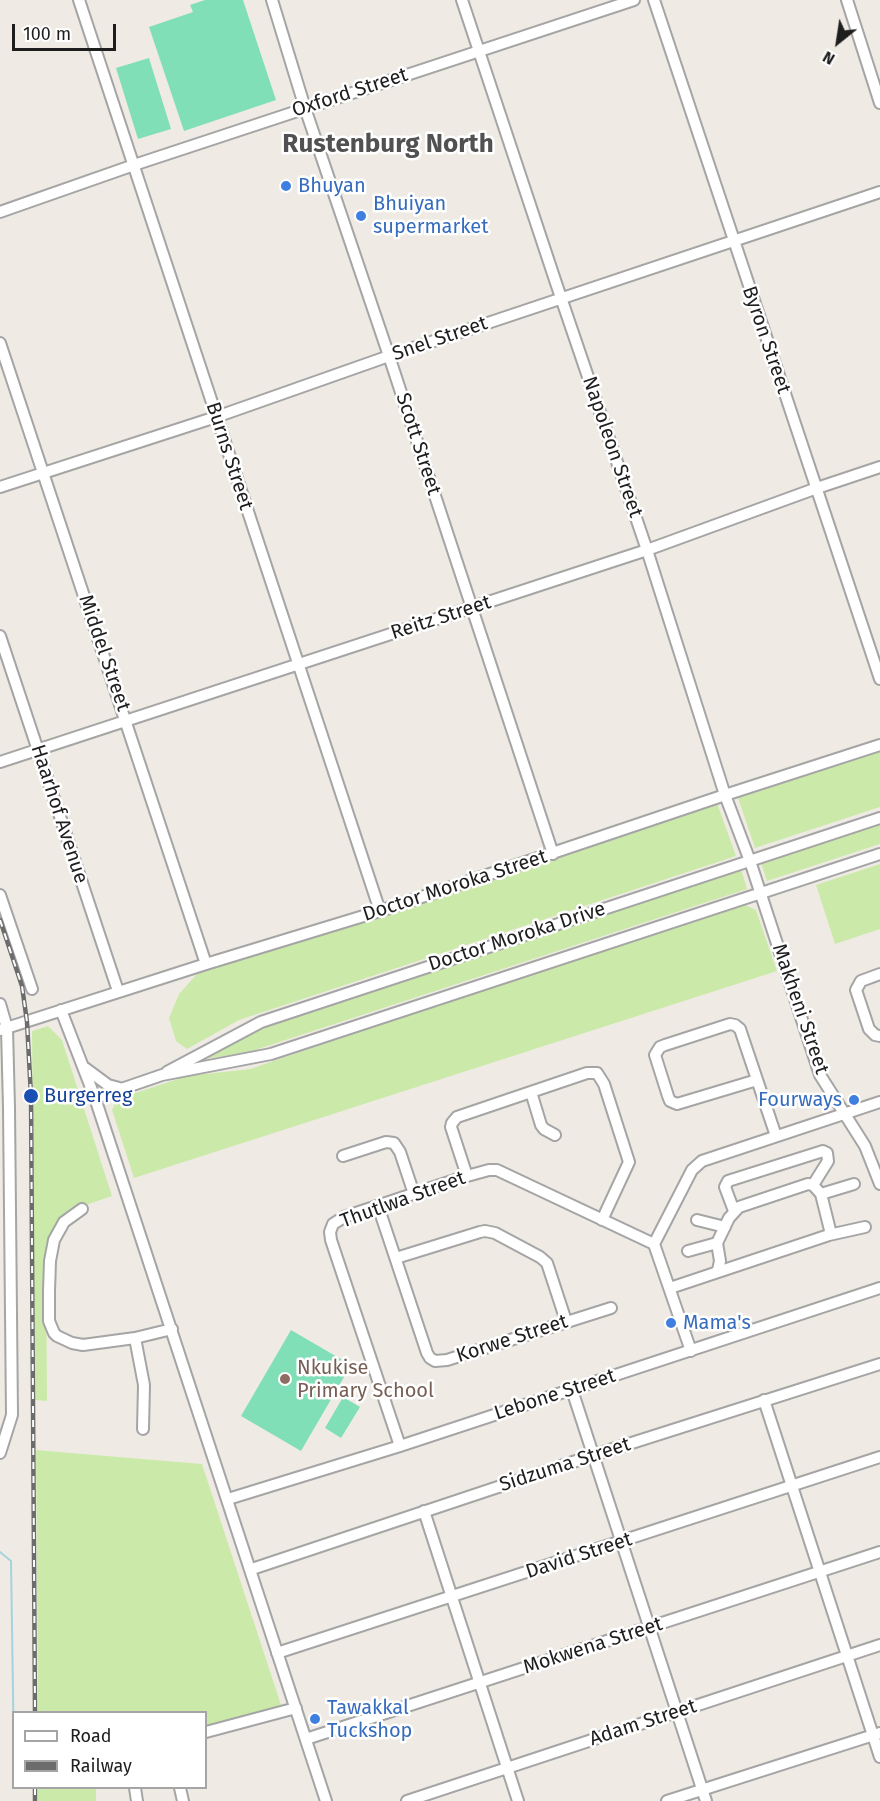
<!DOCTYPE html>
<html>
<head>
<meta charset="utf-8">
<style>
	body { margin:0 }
	#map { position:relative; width:880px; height:1801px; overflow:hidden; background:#efebe4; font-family:"Fira Sans",sans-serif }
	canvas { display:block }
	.legend { position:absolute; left:12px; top:1711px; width:195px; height:78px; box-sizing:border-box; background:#fff; border:2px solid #a5a5a5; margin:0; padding:8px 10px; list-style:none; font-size:18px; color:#1e1e1e }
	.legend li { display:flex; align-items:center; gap:12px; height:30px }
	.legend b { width:30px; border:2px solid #a5a5a5 }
	.north { position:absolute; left:808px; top:12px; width:60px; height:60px; -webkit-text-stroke:4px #fff; paint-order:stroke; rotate:210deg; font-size:16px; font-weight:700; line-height:24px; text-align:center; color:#1e1e1e }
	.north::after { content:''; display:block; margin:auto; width:21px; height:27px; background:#1e1e1e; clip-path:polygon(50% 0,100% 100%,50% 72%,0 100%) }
	.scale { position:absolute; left:12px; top:24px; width:104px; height:27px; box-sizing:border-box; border:3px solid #1e1e1e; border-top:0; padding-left:8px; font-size:18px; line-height:21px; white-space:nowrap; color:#1e1e1e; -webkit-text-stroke:4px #fff; paint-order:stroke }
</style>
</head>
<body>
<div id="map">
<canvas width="880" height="1801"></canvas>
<ul class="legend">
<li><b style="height:8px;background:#fff"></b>Road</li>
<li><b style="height:8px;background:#6c6c6c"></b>Railway</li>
</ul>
<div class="north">N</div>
<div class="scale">100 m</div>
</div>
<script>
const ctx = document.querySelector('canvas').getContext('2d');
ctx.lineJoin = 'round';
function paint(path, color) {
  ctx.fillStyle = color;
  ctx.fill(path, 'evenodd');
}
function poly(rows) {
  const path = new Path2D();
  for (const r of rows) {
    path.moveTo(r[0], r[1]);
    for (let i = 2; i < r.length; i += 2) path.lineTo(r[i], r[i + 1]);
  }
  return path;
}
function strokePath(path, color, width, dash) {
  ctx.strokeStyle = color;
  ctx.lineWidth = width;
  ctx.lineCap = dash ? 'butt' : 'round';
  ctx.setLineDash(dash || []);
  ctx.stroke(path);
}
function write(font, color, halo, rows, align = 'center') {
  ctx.font = font + ' "Fira Sans",sans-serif';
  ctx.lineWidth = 5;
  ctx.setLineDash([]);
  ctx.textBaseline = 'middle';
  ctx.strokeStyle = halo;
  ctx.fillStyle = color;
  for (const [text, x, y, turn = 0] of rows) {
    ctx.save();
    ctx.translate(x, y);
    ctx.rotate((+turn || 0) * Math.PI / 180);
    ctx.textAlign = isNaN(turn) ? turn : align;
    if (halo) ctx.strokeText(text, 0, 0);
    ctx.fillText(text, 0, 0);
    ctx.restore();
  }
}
const grass = poly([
	[880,751,880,807,755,848,738,798],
	[717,803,736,856,239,1020,187,1049,176,1041,169,1018,179,994,197,974],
	[880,825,880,844,767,881,761,863],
	[880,864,880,929,835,944,816,885],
	[741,869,747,889,252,1051,195,1061,246,1033],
	[741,903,756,910,777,971,134,1178,112,1110,117,1099,187,1076,250,1069],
	[48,1026,62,1040,112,1196,77,1208,46,1265,47,1401,35,1400,32,1031],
	[36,1450,202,1464,282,1708,206,1727,206,1712,38,1712],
	[38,1788,96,1788,96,1801,38,1801]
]);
const pitch = poly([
	[205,0,243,0,276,100,184,131,149,27,193,12,190,5],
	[149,58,171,129,138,139,116,68],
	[291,1330,351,1365,301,1451,241,1416],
	[343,1397,360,1407,341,1438,325,1428]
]);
const stream = poly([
	[0,1552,11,1561,14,1757]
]);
const minor = poly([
	[79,0,380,911],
	[272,0,305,108,389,356,553,854],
	[462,0,556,283,647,550,725,795,750,861,820,1075,865,1146,880,1184],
	[654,0,880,679],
	[847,0,880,103],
	[0,212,134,165,634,0],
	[0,343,206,964],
	[0,487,216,417,389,356,880,192],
	[0,636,118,991],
	[0,762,647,550,817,488,880,467],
	[0,895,32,989],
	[880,974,861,981,856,990,869,1029,875,1035,880,1036],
	[0,1004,7,1028,9,1108,12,1415,0,1453],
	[61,1010,95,1098,326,1801],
	[0,1030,206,964,380,911,725,795,880,745],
	[85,1068,108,1085,123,1089],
	[167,1072,261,1022,880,818],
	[757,1080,677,1104,670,1101,668,1096,655,1055,660,1047,665,1045,730,1024,735,1025,740,1029,742,1035,776,1136],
	[531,1092,541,1125,544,1129,555,1135],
	[95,1098,162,1075,271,1054,880,854],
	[343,1156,386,1142,394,1143,400,1152,414,1194],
	[467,1176,451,1127,452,1123,457,1117,587,1073,597,1073,604,1084,629,1162,602,1220],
	[821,1194,854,1184],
	[378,1206,427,1353,430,1358,435,1361,447,1360,611,1308],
	[82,1209,64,1222,54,1240,50,1261,49,1291,49,1321,54,1333,57,1336,72,1343,83,1345,135,1338,172,1329],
	[734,1211,725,1187,728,1181,823,1151,827,1153,828,1161,813,1185],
	[697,1220,725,1227],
	[688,1251,717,1243],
	[396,1258,480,1232,485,1231,495,1233,540,1257,547,1263,566,1321],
	[715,1273,718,1270,720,1261,717,1243,729,1218,739,1207,808,1184,813,1185,821,1194,830,1230,829,1235],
	[670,1288,829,1235,865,1227],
	[135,1338,144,1385,143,1429],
	[691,1351,654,1244,692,1170,702,1161,880,1102],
	[572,1390,706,1801],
	[764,1400,880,1757],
	[400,1446,331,1240,330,1232,333,1224,344,1217,467,1176,489,1170,497,1170,654,1244],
	[228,1499,400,1446,880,1288],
	[424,1511,518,1801],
	[252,1569,594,1455,880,1364],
	[277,1653,880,1457],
	[206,1732,296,1708],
	[306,1739,880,1552],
	[135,1788,137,1801],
	[180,1788,183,1801],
	[407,1801,880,1645],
	[667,1801,880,1733]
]);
const rail = poly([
	[0,920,22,986,27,1022,31,1096,35,1712],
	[35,1788,35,1801]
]);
const markers = [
	[286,186,6,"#3f7fe0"],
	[361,216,6,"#3f7fe0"],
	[31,1096,8,"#1a4fb4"],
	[854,1100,6,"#3f7fe0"],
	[671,1323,6,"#3f7fe0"],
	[285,1379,6,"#8d6e63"],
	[315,1719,6,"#3f7fe0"]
];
const streetNames = [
	["Oxford Street",350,93,-18],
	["Snel Street",440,339,-19],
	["Byron Street",766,340,71],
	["Scott Street",418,444,72],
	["Napoleon Street",612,447,71],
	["Burns Street",229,456,72],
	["Reitz Street",441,618,-18],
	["Middel Street",104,653,71],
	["Haarhof Avenue",59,814,72],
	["Doctor Moroka Street",455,886,-18],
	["Doctor Moroka Drive",517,937,-18],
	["Makheni Street",800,1009,71],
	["Thutlwa Street",403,1200,-20],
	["Korwe Street",512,1339,-18],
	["Lebone Street",555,1395,-18],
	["Sidzuma Street",565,1465,-18],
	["David Street",579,1556,-18],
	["Mokwena Street",593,1646,-18],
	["Adam Street",643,1723,-18]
];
const shopNames = [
	["Bhuyan",298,186],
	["Bhuiyan",373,204],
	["supermarket",373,227],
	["Fourways",842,1100,"right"],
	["Mama's",683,1323],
	["Tawakkal",327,1708],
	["Tuckshop",327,1731]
];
const transitNames = [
	["Burgerreg",44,1096]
];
const educationNames = [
	["Nkukise",297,1368],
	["Primary School",297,1391]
];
const districtNames = [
	["Rustenburg North",388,145]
];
paint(grass, '#cbeaa9');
paint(pitch, '#81dfb7');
strokePath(stream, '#a4d2dd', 2);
strokePath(minor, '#a5a5a5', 14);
strokePath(minor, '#fff', 10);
strokePath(rail, '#6c6c6c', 4.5);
strokePath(rail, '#fff', 2, [7]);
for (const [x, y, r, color] of markers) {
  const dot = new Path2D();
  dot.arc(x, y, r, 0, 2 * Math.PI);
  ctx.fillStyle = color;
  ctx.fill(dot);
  strokePath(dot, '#fff', 2);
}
write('20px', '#1e1e1e', '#fff', streetNames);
write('20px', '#366cbe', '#fff', shopNames, 'left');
write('20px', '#164399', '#fff', transitNames, 'left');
write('20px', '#785e54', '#fff', educationNames, 'left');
write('bold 26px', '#515151', '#fff', districtNames);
</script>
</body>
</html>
